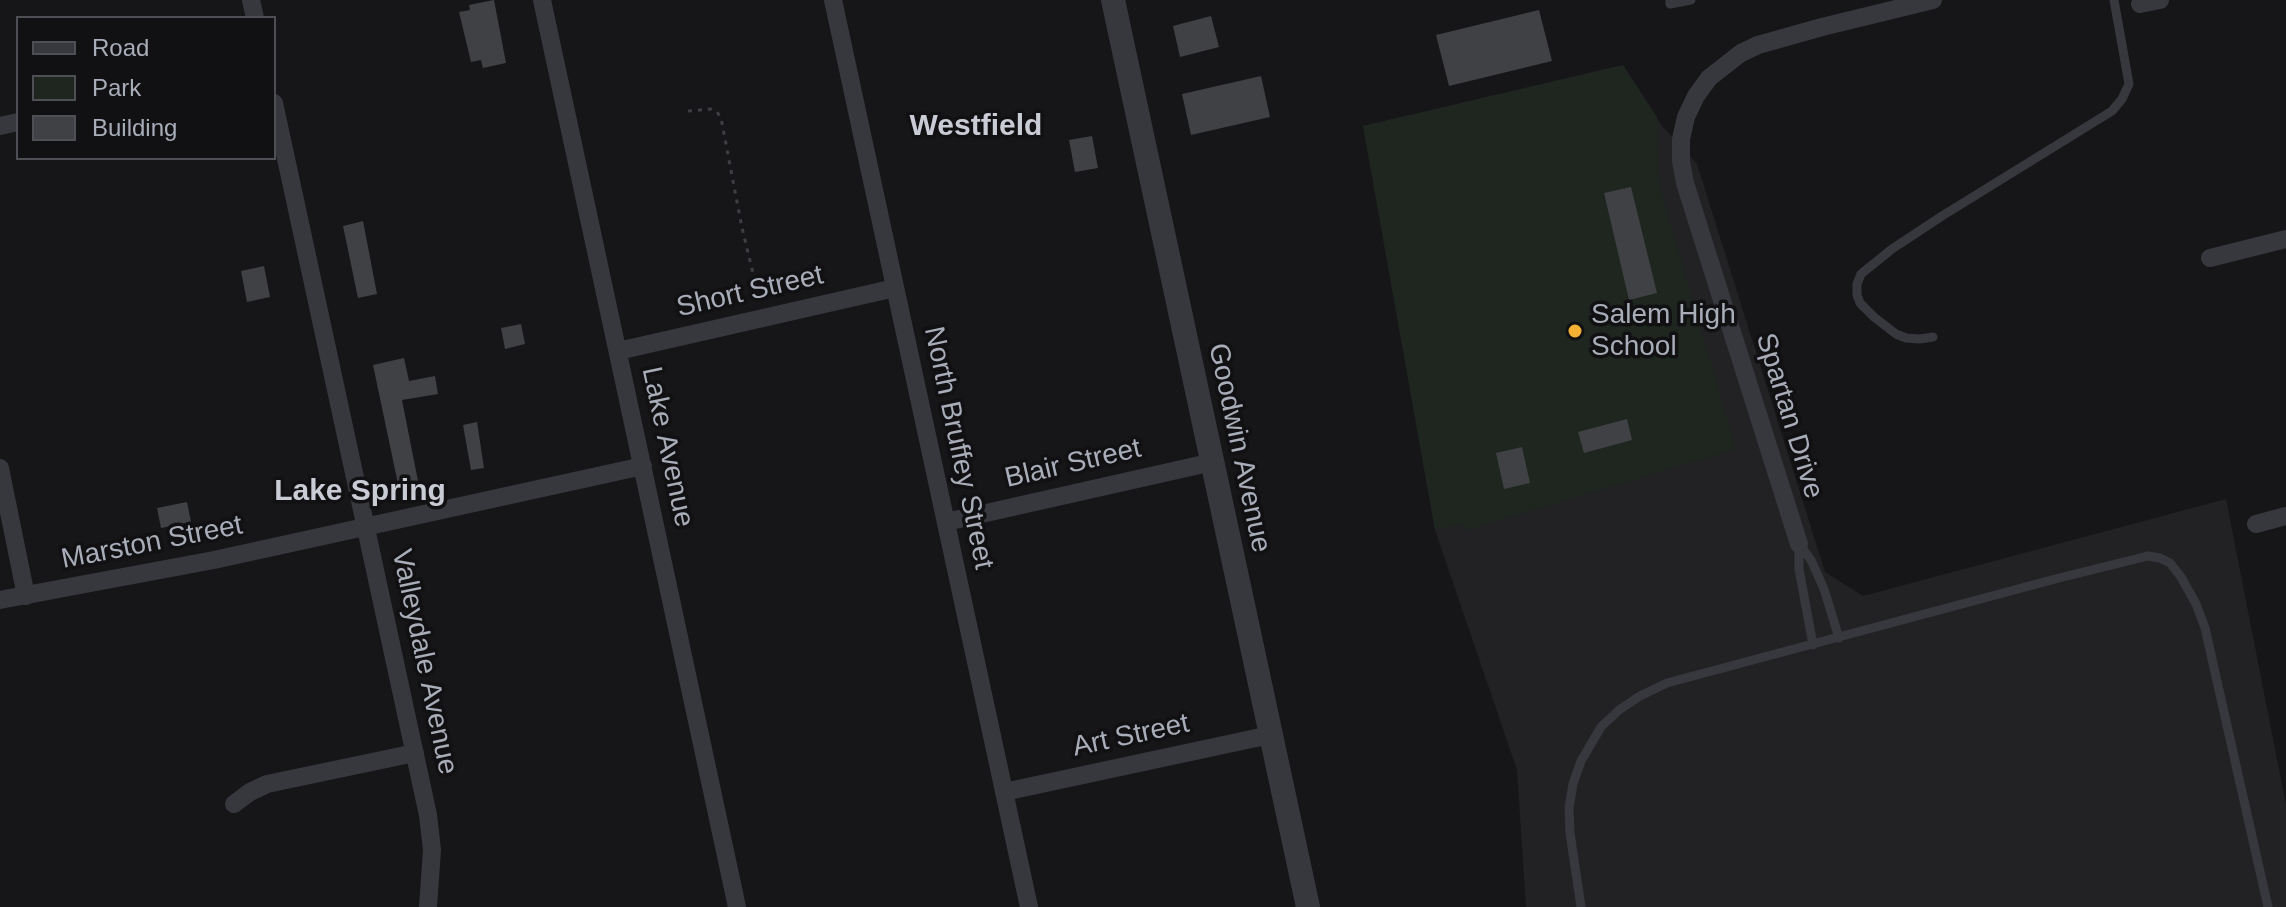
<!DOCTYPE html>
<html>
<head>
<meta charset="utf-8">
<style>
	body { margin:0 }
	#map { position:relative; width:2286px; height:907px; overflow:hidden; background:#161618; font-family:Arial,sans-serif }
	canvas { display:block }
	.legend { position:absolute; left:16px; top:16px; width:260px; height:144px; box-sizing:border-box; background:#111113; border:2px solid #4d4f55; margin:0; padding:10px 14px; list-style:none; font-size:24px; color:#a8adb8 }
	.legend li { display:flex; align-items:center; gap:16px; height:40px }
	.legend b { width:40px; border:2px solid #4d4f55 }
</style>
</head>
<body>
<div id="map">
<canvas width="2286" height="907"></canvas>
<ul class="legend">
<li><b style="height:10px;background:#37383d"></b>Road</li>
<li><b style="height:22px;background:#1e261f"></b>Park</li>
<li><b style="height:22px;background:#404145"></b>Building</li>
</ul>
</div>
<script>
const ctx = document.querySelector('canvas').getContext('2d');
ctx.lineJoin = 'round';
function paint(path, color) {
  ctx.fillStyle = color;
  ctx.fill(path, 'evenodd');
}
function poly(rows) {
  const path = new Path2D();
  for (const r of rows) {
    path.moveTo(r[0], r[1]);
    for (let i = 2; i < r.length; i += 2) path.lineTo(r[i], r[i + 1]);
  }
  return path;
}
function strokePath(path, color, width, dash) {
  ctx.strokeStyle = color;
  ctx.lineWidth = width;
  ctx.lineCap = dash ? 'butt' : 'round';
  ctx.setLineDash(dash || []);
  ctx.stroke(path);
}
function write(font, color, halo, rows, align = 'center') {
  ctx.font = font + ' Arial,sans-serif';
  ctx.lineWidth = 7;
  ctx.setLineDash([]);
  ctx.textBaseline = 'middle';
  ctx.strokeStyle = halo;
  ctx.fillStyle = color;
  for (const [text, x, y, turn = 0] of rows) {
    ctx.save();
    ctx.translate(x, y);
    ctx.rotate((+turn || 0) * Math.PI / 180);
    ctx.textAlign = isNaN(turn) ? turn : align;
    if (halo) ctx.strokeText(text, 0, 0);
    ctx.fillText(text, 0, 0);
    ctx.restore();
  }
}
const built = poly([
	[1623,65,1662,126,1697,164,1825,572,1863,596,2226,499,2286,805,2286,907,1526,907,1517,770,1435,530,1363,126]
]);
const green = poly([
	[1623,65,1657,117,1658,171,1663,197,1736,449,1469,530,1458,525,1435,530,1363,126]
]);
const building = poly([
	[494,0,506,63,483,68,481,60,471,62,459,12,470,10,469,5],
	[1539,10,1552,61,1449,86,1436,35],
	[1211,16,1219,47,1180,57,1173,26],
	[1261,76,1270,117,1191,135,1182,94],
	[1092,136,1098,168,1075,172,1069,140],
	[1631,187,1657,293,1629,300,1604,193],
	[363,221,377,294,358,298,343,226],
	[264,266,270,297,247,302,241,271],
	[521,324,525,344,505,349,501,328],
	[404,358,409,381,435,376,438,394,402,400,418,481,398,484,373,365],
	[1627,419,1632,440,1584,453,1578,432],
	[477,422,484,468,471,470,463,425],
	[1522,447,1530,483,1504,489,1496,453],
	[187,502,191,522,161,528,157,508]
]);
const path = poly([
	[688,111,711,109,717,112,721,118,742,228,760,302]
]);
const service = poly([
	[1670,0,1670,4,1691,0],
	[1933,337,1920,339,1906,338,1896,334,1874,317,1860,303,1857,295,1857,284,1861,274,1892,249,1942,216,2112,111,2122,99,2129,84,2114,0],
	[1799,544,1811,560,1824,589,1839,638],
	[1799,544,1799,569,1813,645],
	[1581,907,1570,833,1569,808,1573,784,1581,761,1601,727,1619,710,1640,696,1667,683,2059,578,2148,556,2160,558,2170,563,2181,577,2196,604,2205,628,2268,907]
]);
const minor = poly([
	[251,0,255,18],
	[542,0,737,907],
	[833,0,1029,907],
	[2140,4,2160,0],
	[274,103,428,815,432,850,428,907],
	[0,126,18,122],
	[2210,258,2286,239],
	[618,351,895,288],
	[0,468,26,596],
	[946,522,1213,462],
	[2256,524,2286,516],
	[1799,544,1685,183,1681,161,1681,139,1686,117,1696,96,1709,78,1741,53,1758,45,1822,27,1933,0],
	[0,600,214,560,643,466],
	[1004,792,1270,735],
	[234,804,250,792,267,784,415,753]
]);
const tertiary = poly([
	[1113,0,1308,907]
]);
const markers = [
	[1575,331,8,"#f2b134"]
];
const streetNames = [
	["Short Street",750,292,-13],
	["Spartan Drive",1789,416,73],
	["Lake Avenue",667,447,78],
	["North Bruffey Street",958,448,78],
	["Goodwin Avenue",1239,448,78],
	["Blair Street",1073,464,-13],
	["Marston Street",152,543,-11],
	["Valleydale Avenue",424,662,78],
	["Art Street",1131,736,-12]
];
const poiNames = [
	["Salem High",1591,315],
	["School",1591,347]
];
const neighbourhoodNames = [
	["Westfield",976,127],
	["Lake Spring",360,492]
];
paint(built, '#222225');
paint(green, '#1e261f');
paint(building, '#404145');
strokePath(path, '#3d3f44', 3, [4, 6]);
strokePath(service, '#37383d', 9);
strokePath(minor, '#37383d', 18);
strokePath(tertiary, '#37383d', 24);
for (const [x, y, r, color] of markers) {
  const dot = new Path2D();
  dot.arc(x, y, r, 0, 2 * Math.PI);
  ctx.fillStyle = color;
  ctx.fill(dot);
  strokePath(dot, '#111113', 3);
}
write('28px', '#a8adb8', '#111113', streetNames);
write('28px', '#a8adb8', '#111113', poiNames, 'left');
write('bold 30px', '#c9ccd4', '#111113', neighbourhoodNames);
</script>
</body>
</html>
